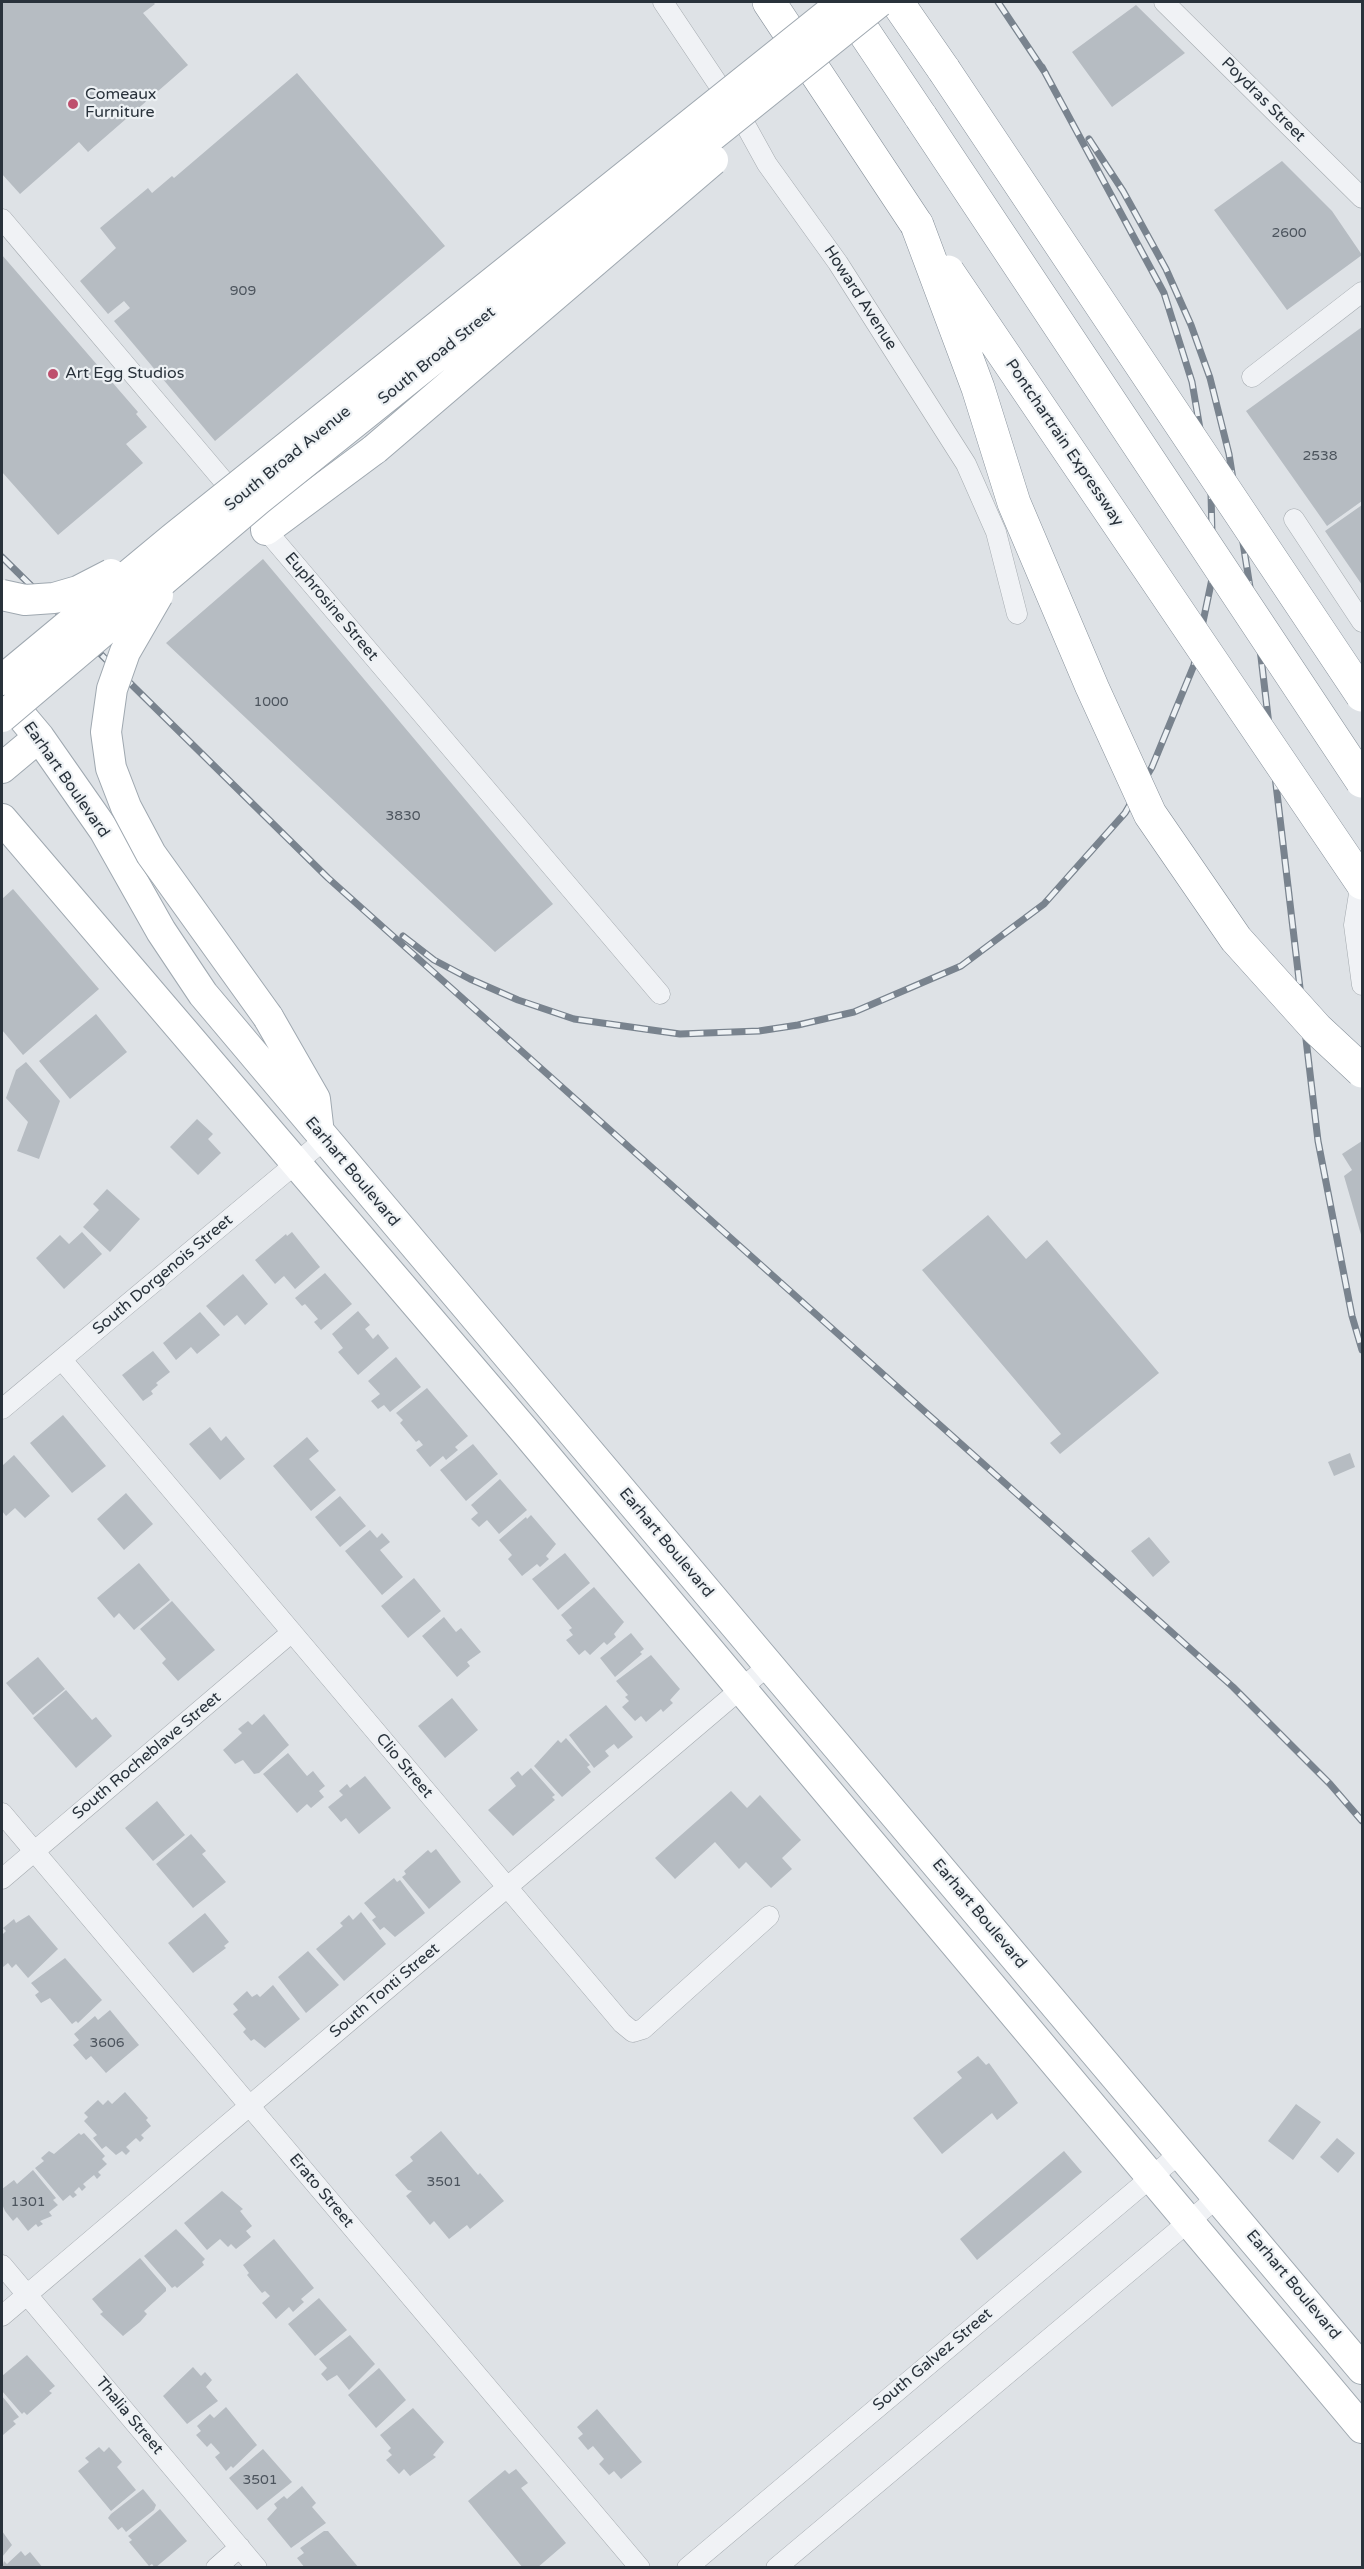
<!DOCTYPE html>
<html>
<head>
<meta charset="utf-8">
<style>
	body { margin:0 }
	#map { position:relative; width:1364px; height:2569px; overflow:hidden; background:#dee2e6; font-family:"Varela Round",sans-serif }
	canvas { display:block }
	.frame { position:absolute; inset:0; border:3px solid #29323b; pointer-events:none }
</style>
</head>
<body>
<div id="map">
<canvas width="1364" height="2569"></canvas>
<div class="frame"></div>
</div>
<script>
const ctx = document.querySelector('canvas').getContext('2d');
ctx.lineJoin = 'round';
function paint(path, color) {
  ctx.fillStyle = color;
  ctx.fill(path, 'evenodd');
}
function poly(rows) {
  const path = new Path2D();
  for (const r of rows) {
    path.moveTo(r[0], r[1]);
    for (let i = 2; i < r.length; i += 2) path.lineTo(r[i], r[i + 1]);
  }
  return path;
}
function strokePath(path, color, width, dash) {
  ctx.strokeStyle = color;
  ctx.lineWidth = width;
  ctx.lineCap = dash ? 'butt' : 'round';
  ctx.setLineDash(dash || []);
  ctx.stroke(path);
}
function write(font, color, halo, rows, align = 'center') {
  ctx.font = font + ' "Varela Round",sans-serif';
  ctx.lineWidth = 4.5;
  ctx.setLineDash([]);
  ctx.textBaseline = 'middle';
  ctx.strokeStyle = halo;
  ctx.fillStyle = color;
  for (const [text, x, y, turn = 0] of rows) {
    ctx.save();
    ctx.translate(x, y);
    ctx.rotate((+turn || 0) * Math.PI / 180);
    ctx.textAlign = isNaN(turn) ? turn : align;
    if (halo) ctx.strokeText(text, 0, 0);
    ctx.fillText(text, 0, 0);
    ctx.restore();
  }
}
const building = poly([
	[2,2,153,2,155,4,143,13,188,65,88,152,79,142,20,194,2,174],
	[1136,5,1185,53,1112,107,1072,52],
	[297,73,445,246,215,441,114,321,130,308,124,301,108,314,80,281,116,248,100,228,148,188,152,193,172,176,174,178],
	[1282,161,1332,211,1362,255,1287,310,1214,210],
	[2,255,138,412,136,414,147,427,126,444,143,463,58,535,2,472],
	[1362,327,1362,501,1327,526,1246,411],
	[1362,505,1362,585,1325,531],
	[263,559,553,904,495,952,166,643],
	[13,889,99,989,23,1055,2,1030,2,899],
	[96,1014,127,1052,70,1099,39,1061],
	[26,1062,60,1101,39,1159,17,1151,28,1122,6,1098,16,1070],
	[197,1119,213,1134,208,1139,221,1153,198,1175,170,1147],
	[1362,1141,1362,1238,1344,1176,1352,1170,1342,1154],
	[107,1189,140,1219,110,1252,83,1227,99,1210,93,1204],
	[988,1215,1026,1259,1047,1240,1159,1373,1060,1454,1050,1443,1061,1434,922,1270],
	[82,1232,102,1254,64,1289,36,1258,60,1235,69,1244],
	[292,1232,320,1267,295,1289,284,1276,275,1284,255,1260,286,1234,287,1236],
	[325,1273,352,1304,321,1330,314,1322,318,1319,305,1304,302,1306,295,1298],
	[243,1274,268,1304,245,1325,237,1315,224,1326,206,1306],
	[358,1311,370,1325,365,1329,373,1339,378,1334,389,1348,358,1375,338,1352,343,1348,332,1334],
	[200,1312,220,1335,197,1354,191,1347,176,1360,163,1343],
	[153,1351,170,1372,156,1383,158,1385,151,1391,153,1394,143,1401,122,1375],
	[396,1357,421,1387,390,1412,384,1405,378,1409,371,1401,380,1394,368,1381],
	[427,1388,468,1436,455,1447,458,1450,446,1460,443,1456,430,1467,416,1450,423,1445,419,1440,416,1442,400,1423,403,1420,396,1413],
	[63,1415,106,1466,72,1493,30,1443],
	[210,1427,221,1441,226,1436,245,1459,220,1480,189,1444],
	[307,1437,319,1451,309,1459,336,1490,311,1511,273,1466],
	[473,1444,498,1474,466,1501,440,1470],
	[1350,1453,1355,1467,1334,1476,1328,1462],
	[14,1455,50,1496,25,1518,15,1508,6,1516,2,1511,2,1466],
	[500,1479,527,1510,499,1534,487,1520,479,1527,471,1519,478,1513,471,1505],
	[126,1493,153,1524,124,1550,97,1519],
	[340,1496,366,1526,340,1547,315,1517],
	[531,1515,556,1544,546,1556,549,1559,540,1567,537,1564,522,1576,508,1559,512,1555,499,1540,526,1517,527,1519],
	[370,1530,377,1538,382,1533,390,1542,380,1550,403,1577,382,1595,345,1551],
	[1149,1537,1170,1562,1153,1577,1131,1551],
	[565,1553,590,1583,558,1610,532,1579],
	[139,1563,170,1600,134,1630,119,1613,114,1618,97,1598],
	[414,1578,441,1611,408,1638,381,1606],
	[594,1587,624,1622,614,1634,616,1637,607,1645,604,1642,590,1655,585,1650,579,1655,566,1640,573,1635,569,1630,572,1628,561,1615],
	[172,1601,215,1650,178,1681,162,1663,166,1659,140,1629],
	[444,1617,456,1632,461,1628,481,1652,467,1662,470,1666,457,1677,422,1636],
	[631,1633,644,1649,640,1652,642,1654,615,1677,600,1658],
	[651,1655,680,1689,670,1700,673,1703,663,1712,661,1709,646,1722,641,1716,635,1721,622,1707,629,1701,625,1697,628,1695,616,1681],
	[38,1657,65,1689,33,1715,6,1683],
	[66,1690,92,1720,96,1717,112,1736,76,1768,33,1718],
	[452,1698,478,1730,445,1758,418,1726],
	[606,1705,633,1737,618,1749,614,1744,605,1751,609,1756,594,1768,569,1735],
	[264,1714,289,1745,259,1773,254,1774,243,1760,235,1764,223,1750,242,1733,238,1729,248,1721,252,1725],
	[566,1738,590,1765,587,1767,591,1772,562,1797,534,1766,558,1740,561,1743],
	[288,1753,307,1776,313,1771,325,1786,319,1791,324,1797,311,1808,307,1804,297,1813,263,1774],
	[531,1768,555,1795,552,1797,555,1800,513,1836,488,1810,516,1786,510,1778,518,1771,522,1776],
	[365,1776,391,1808,359,1834,346,1818,341,1822,328,1807,343,1795,339,1791,347,1784,350,1788],
	[731,1791,747,1808,760,1795,801,1840,782,1858,792,1869,771,1888,746,1862,739,1869,715,1842,675,1879,655,1858],
	[157,1801,185,1835,153,1861,125,1828],
	[191,1834,206,1851,202,1854,226,1882,193,1908,156,1864],
	[436,1849,461,1882,429,1909,402,1877,406,1874,404,1871,428,1850,431,1853],
	[394,1878,397,1882,400,1880,425,1913,395,1937,384,1927,380,1930,372,1920,376,1917,364,1903],
	[361,1912,386,1944,344,1981,316,1949,343,1926,340,1923,349,1915,353,1920],
	[205,1913,229,1942,224,1946,226,1948,193,1973,168,1943],
	[29,1915,58,1949,28,1978,16,1964,12,1968,8,1963,3,1967,2,1964,2,1935,6,1931,3,1928,14,1919,16,1923],
	[308,1951,339,1985,306,2013,278,1977],
	[65,1958,102,2000,78,2023,76,2021,72,2024,50,1998,41,2003,35,1995,39,1992,31,1983],
	[273,1985,300,2019,265,2048,254,2039,251,2041,243,2032,246,2029,233,2014,238,2010,233,2004,247,1991,252,1997,257,1994,260,1997],
	[110,2010,139,2045,106,2073,91,2056,86,2060,73,2045,79,2040,74,2034,95,2016,98,2020],
	[978,2056,986,2065,989,2063,1018,2103,997,2120,992,2113,942,2154,913,2118,962,2078,957,2072],
	[125,2092,148,2118,146,2120,151,2126,141,2135,144,2138,140,2142,136,2138,126,2147,130,2151,126,2155,122,2151,116,2155,106,2146,102,2149,93,2138,97,2135,84,2121,88,2117,84,2113,98,2100,103,2105,108,2100,112,2104],
	[1296,2104,1321,2122,1293,2160,1268,2141],
	[441,2131,478,2175,480,2173,504,2201,470,2229,467,2225,449,2239,434,2221,430,2225,406,2196,412,2191,408,2190,395,2175,413,2161,410,2157],
	[79,2133,81,2135,84,2133,105,2156,102,2159,107,2164,98,2172,101,2175,97,2179,94,2175,83,2184,86,2187,82,2191,79,2187,74,2192,77,2195,73,2198,70,2195,63,2201,35,2168,44,2161,41,2158,49,2151,54,2154],
	[1337,2138,1355,2153,1338,2173,1320,2157],
	[1064,2151,1082,2172,977,2260,960,2239],
	[33,2170,56,2198,53,2200,58,2205,49,2212,52,2216,40,2221,43,2224,38,2227,36,2224,28,2231,17,2217,13,2221,5,2211,2,2204,2,2189,14,2180,17,2184],
	[222,2191,243,2209,240,2211,252,2226,246,2231,251,2237,236,2249,231,2244,228,2247,220,2239,207,2250,184,2223],
	[176,2229,205,2259,202,2262,204,2265,177,2288,175,2286,172,2288,144,2256],
	[274,2239,314,2288,301,2299,304,2302,293,2312,289,2307,276,2319,262,2303,270,2296,265,2291,262,2293,247,2275,249,2273,243,2265],
	[140,2258,166,2288,166,2291,144,2311,147,2314,140,2322,123,2336,100,2314,103,2312,92,2299],
	[319,2298,347,2330,315,2356,288,2324],
	[350,2335,375,2364,349,2390,337,2375,327,2381,321,2374,327,2368,319,2359],
	[27,2355,55,2386,49,2391,52,2393,27,2415,24,2412,22,2414,2,2391,2,2376],
	[193,2367,201,2376,205,2372,212,2380,206,2387,218,2401,187,2424,163,2396],
	[379,2368,406,2400,376,2428,348,2395],
	[2,2396,19,2417,13,2421,16,2424,3,2435],
	[226,2407,257,2445,233,2468,231,2466,226,2471,215,2457,220,2453,211,2443,207,2447,196,2435,201,2431,197,2426,210,2414,214,2418],
	[413,2408,444,2442,433,2455,436,2457,410,2476,404,2469,399,2474,386,2460,392,2455,388,2451,391,2448,380,2435],
	[597,2409,642,2462,621,2479,614,2471,609,2475,599,2464,604,2459,593,2446,588,2450,578,2438,583,2434,577,2427],
	[99,2447,104,2452,109,2447,122,2462,117,2467,136,2490,111,2511,78,2471,89,2462,85,2458],
	[263,2449,292,2482,257,2510,229,2478],
	[516,2469,528,2483,521,2488,566,2543,537,2568,523,2568,468,2501,505,2470,509,2474],
	[302,2486,316,2503,312,2507,326,2523,291,2548,267,2519,277,2508,274,2504,284,2496,287,2499],
	[143,2489,156,2505,154,2510,126,2532,122,2527,118,2530,108,2518,111,2514],
	[160,2509,187,2541,155,2568,152,2564,149,2566,129,2542,132,2540,128,2536],
	[2,2531,12,2545,2,2557],
	[324,2531,328,2531,359,2568,305,2568,297,2558,304,2553,300,2548],
	[21,2551,25,2556,30,2552,43,2568,2,2568,4,2561,7,2564]
]);
const minor = poly([
	[663,2,746,126,767,164,838,263,966,464,996,532,1017,614],
	[1164,2,1362,198],
	[2,219,238,498],
	[1252,377,1362,292],
	[1294,519,1362,622],
	[260,523,660,994],
	[1362,875,1354,925,1362,985],
	[62,1360,622,2023,633,2032,643,2029,769,1916],
	[2,1409,324,1140],
	[2,1813,640,2568],
	[2,1879,292,1632],
	[2,2265,257,2568],
	[2,2316,769,1665],
	[216,2568,240,2547],
	[687,2568,1180,2153],
	[776,2568,1218,2197]
]);
const primary = poly([
	[266,530,375,449],
	[2,693,39,737,104,830,161,931,203,994,1362,2369],
	[2,768,39,737],
	[2,819,524,1430,1362,2428],
	[268,1017,315,1099,318,1125]
]);
const motorway = poly([
	[769,2,917,225],
	[844,2,921,117],
	[897,2,944,70]
]);
const rail = poly([
	[998,2,1046,74],
	[1089,139,1123,191,1166,269,1191,325,1210,378,1229,454,1261,657,1318,1141,1352,1316,1362,1350],
	[2,557,328,878,1233,1687,1330,1784,1362,1821],
	[403,936,434,960,470,979,518,1000,574,1019,680,1034,759,1031,798,1025,854,1012,961,966,1044,904,1125,813,1152,767,1194,665,1213,574,1211,493,1192,382,1164,293,1042,67]
]);
const primaryBridge = poly([
	[375,449,713,160],
	[2,595,25,600,54,598,78,591,111,574],
	[158,595,125,652,112,689,106,732,111,768,126,807,151,854,268,1017],
	[2,680,173,538,843,2],
	[2,717,258,500,879,2]
]);
const motorwayBridge = poly([
	[944,70,1362,695],
	[921,117,1362,781],
	[917,225,978,388,1014,503,1092,687,1150,814,1236,939,1317,1029,1362,1071],
	[948,272,1362,883]
]);
const markers = [
	[73,104,6,"#be4f6d"],
	[53,374,6,"#be4f6d"]
];
const numberNames = [
	["2600",1289,233],
	["909",243,291],
	["2538",1320,456],
	["1000",271,702],
	["3830",403,816],
	["3606",107,2043],
	["3501",444,2182],
	["1301",28,2202],
	["3501",260,2480]
];
const poiNames = [
	["Comeaux",85,95],
	["Furniture",85,113],
	["Art Egg Studios",65,374]
];
const streetNames = [
	["Poydras Street",1263,100,45],
	["Howard Avenue",860,298,57],
	["South Broad Street",437,356,-39],
	["Pontchartrain Expressway",1064,443,56],
	["South Broad Avenue",288,459,-39],
	["Euphrosine Street",331,607,50],
	["Earhart Boulevard",66,780,55],
	["Earhart Boulevard",352,1172,50],
	["South Dorgenois Street",163,1275,-40],
	["Earhart Boulevard",666,1543,50],
	["South Rocheblave Street",147,1756,-40],
	["Clio Street",404,1766,50],
	["Earhart Boulevard",979,1914,50],
	["South Tonti Street",385,1991,-40],
	["Erato Street",321,2191,50],
	["Earhart Boulevard",1293,2285,50],
	["South Galvez Street",933,2360,-40],
	["Thalia Street",129,2416,50]
];
paint(building, '#b6bcc2');
strokePath(minor, '#a4aaaf', 21);
strokePath(primary, '#9fa8b0', 32);
strokePath(motorway, '#87919b', 34);
strokePath(minor, '#f0f2f5', 20);
strokePath(primary, '#fff', 30);
strokePath(motorway, '#fff', 33);
strokePath(rail, '#79838e', 7);
strokePath(rail, '#edf1f4', 4.5, [14]);
strokePath(primaryBridge, '#9fa8b0', 32, []);
strokePath(motorwayBridge, '#87919b', 34, []);
strokePath(primaryBridge, '#fff', 30);
strokePath(motorwayBridge, '#fff', 33);
for (const [x, y, r, color] of markers) {
  const dot = new Path2D();
  dot.arc(x, y, r, 0, 2 * Math.PI);
  ctx.fillStyle = color;
  ctx.fill(dot);
  strokePath(dot, '#edf1f4', 2);
}
write('14px', '#4c545d', null, numberNames);
write('16px', '#29323b', '#edf1f4', poiNames, 'left');
write('16px', '#29323b', '#edf1f4', streetNames);
</script>
</body>
</html>
